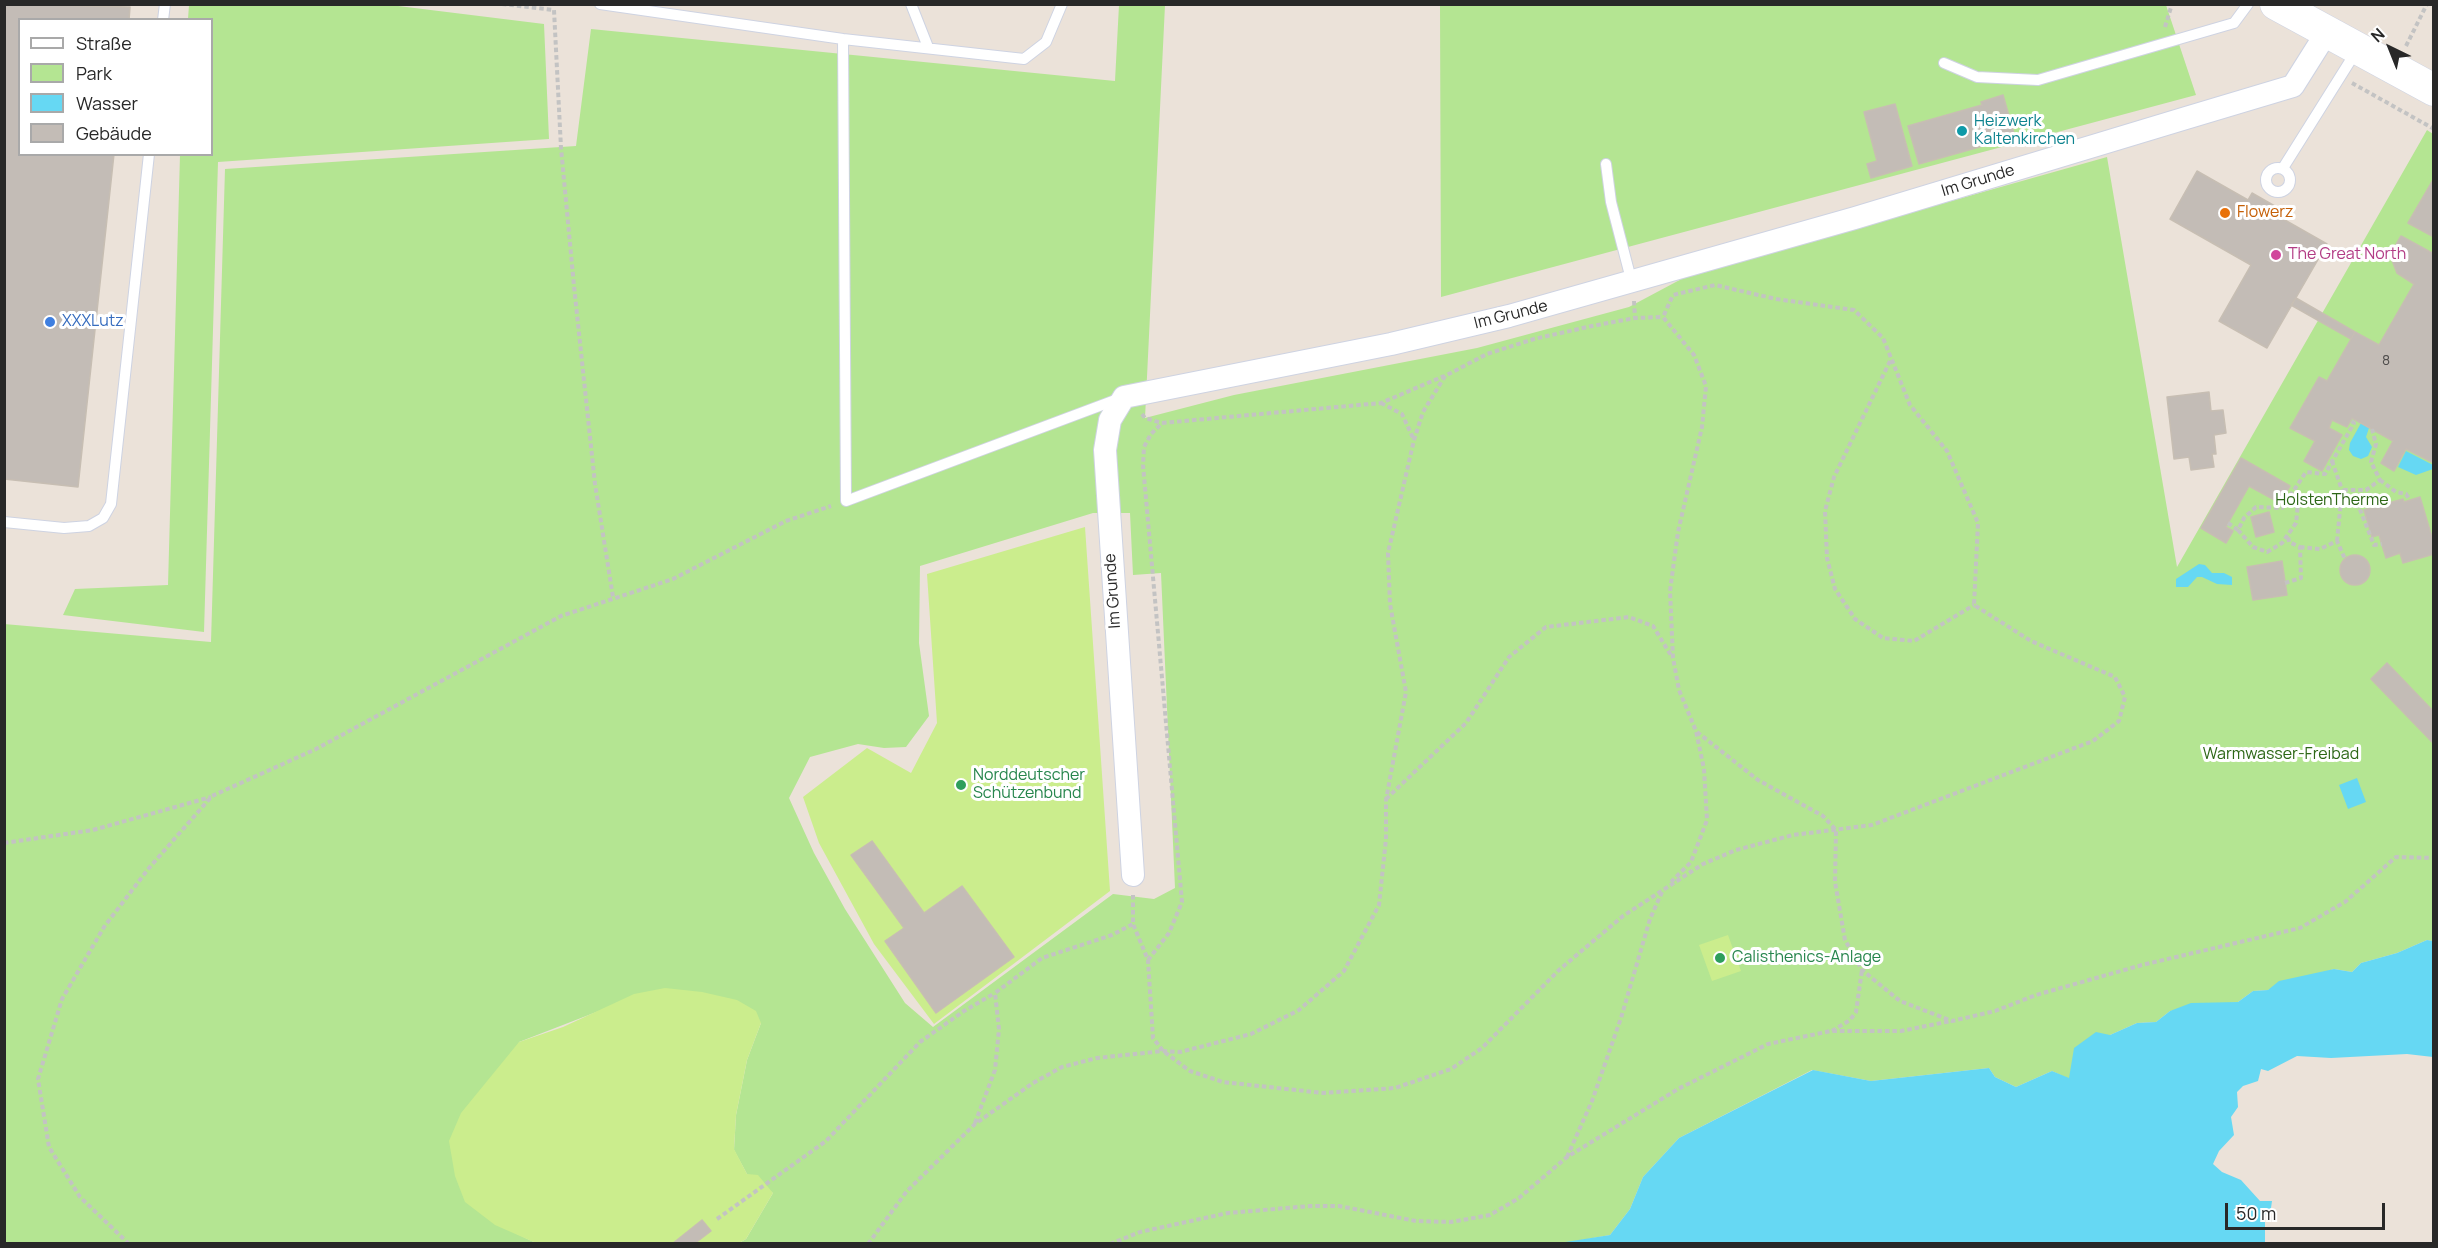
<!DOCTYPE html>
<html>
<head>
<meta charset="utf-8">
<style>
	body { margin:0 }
	#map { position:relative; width:2438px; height:1248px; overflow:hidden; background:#ebe2d9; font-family:Manrope,sans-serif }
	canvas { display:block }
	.frame { position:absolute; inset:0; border:6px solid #282828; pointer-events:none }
	.legend { position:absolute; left:18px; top:18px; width:195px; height:138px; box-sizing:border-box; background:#fff; border:2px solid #a9a9a9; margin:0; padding:8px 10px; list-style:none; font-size:18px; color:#282828 }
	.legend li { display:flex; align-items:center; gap:12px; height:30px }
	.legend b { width:30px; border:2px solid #a9a9a9 }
	.north { position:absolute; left:2360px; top:18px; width:60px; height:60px; -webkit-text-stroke:4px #fff; paint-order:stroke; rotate:317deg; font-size:16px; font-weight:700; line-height:24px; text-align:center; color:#282828 }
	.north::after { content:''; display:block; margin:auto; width:21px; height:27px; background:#282828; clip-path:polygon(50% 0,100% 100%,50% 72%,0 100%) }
	.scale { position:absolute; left:2225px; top:1203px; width:160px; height:27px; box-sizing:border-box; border:3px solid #282828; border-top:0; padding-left:8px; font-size:18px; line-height:21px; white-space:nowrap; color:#282828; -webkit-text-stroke:4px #fff; paint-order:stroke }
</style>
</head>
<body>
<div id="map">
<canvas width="2438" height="1248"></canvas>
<div class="frame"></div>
<ul class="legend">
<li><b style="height:8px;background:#fff"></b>Straße</li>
<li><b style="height:16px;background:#b4e592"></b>Park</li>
<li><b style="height:16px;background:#66d8f3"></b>Wasser</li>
<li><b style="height:16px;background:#c3bcb6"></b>Gebäude</li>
</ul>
<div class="north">N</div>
<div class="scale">50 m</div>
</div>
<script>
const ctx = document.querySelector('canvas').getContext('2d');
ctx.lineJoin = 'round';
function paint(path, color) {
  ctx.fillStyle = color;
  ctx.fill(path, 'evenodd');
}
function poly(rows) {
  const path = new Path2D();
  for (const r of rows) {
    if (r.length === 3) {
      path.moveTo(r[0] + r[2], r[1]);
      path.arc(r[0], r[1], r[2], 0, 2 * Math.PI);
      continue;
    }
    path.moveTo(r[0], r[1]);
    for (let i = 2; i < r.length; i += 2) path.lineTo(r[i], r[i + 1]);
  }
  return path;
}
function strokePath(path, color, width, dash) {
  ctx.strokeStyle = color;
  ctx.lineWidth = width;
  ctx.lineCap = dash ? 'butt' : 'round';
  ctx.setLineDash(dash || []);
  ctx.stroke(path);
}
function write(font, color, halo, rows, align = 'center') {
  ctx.font = font + ' Manrope,sans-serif';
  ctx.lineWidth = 6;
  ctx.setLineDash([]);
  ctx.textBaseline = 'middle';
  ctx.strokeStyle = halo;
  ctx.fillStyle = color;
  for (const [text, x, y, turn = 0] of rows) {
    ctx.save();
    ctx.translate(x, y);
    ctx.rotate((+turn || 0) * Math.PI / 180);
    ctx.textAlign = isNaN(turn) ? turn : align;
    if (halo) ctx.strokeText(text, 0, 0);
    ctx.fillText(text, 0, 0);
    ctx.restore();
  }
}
const green = poly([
	[382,4,544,24,549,139,218,162,204,632,63,615,75,589,168,585,180,155,212,154,212,20,188,19,189,5],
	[1119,5,1165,5,1145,418,1234,395,1477,348,1629,307,1689,275,2107,157,2177,567,2427,130,2433,134,2433,941,2427,940,2397,953,2361,963,2352,972,2334,969,2268,990,2253,991,2238,1002,2170,1011,2156,1022,2137,1023,2110,1035,2069,1079,2052,1071,2016,1087,1995,1077,1989,1068,1871,1081,1812,1070,1679,1138,1643,1177,1630,1209,1610,1235,1559,1244,739,1243,746,1239,773,1193,747,1174,734,1150,736,1115,747,1060,761,1023,599,1011,519,1042,517,1234,536,1243,5,1243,4,624,211,642,225,169,576,146,591,29,1115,81],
	[1093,513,1130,513,1133,575,1161,573,1175,888,1154,899,1113,894,933,1027,905,1003,845,909,814,853,789,798,810,757,858,744,884,748,906,747,929,716,919,643,920,566],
	[1440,5,2166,5,2196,95,1441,297]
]);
const pitch = poly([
	[1085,527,1110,891,934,1024,874,944,819,843,803,797,867,748,911,773,937,723,927,574],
	[1728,935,1741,971,1712,981,1699,945],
	[665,988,702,992,737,1000,756,1011,761,1023,747,1060,736,1115,734,1149,747,1174,758,1175,773,1193,746,1239,739,1243,536,1243,495,1225,465,1202,455,1176,449,1141,461,1113,519,1042,563,1027,634,994]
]);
const water = poly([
	[2361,423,2369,428,2366,437,2372,447,2368,456,2361,459,2353,456,2349,450,2350,443],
	[2406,451,2433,465,2433,469,2416,475,2398,467],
	[2199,564,2205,565,2212,573,2224,573,2232,577,2232,585,2217,584,2202,577,2197,577,2188,587,2176,587,2176,579],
	[2357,778,2366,802,2348,809,2339,785],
	[2427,940,2433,941,2433,1057,2407,1054,2331,1058,2297,1056,2268,1071,2261,1069,2258,1081,2243,1086,2237,1092,2238,1107,2231,1117,2234,1135,2219,1151,2213,1164,2222,1172,2241,1180,2260,1201,2272,1201,2271,1208,2265,1215,2265,1243,1559,1243,1610,1235,1630,1209,1643,1177,1679,1138,1813,1070,1871,1081,1989,1068,1995,1077,2016,1087,2052,1071,2069,1078,2074,1048,2096,1032,2110,1035,2137,1023,2156,1022,2170,1011,2191,1003,2238,1002,2253,991,2268,990,2279,981,2334,969,2352,972,2361,963,2397,953]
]);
const building = poly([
	[4,4,130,7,129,20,20,20,20,154,114,154,78,487,4,479,4,4],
	[2003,95,2015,137,1919,164,1908,126,1982,105,1981,102,2003,95],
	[1895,104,1912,166,1871,178,1867,164,1877,161,1864,112,1895,104],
	[2197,171,2248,200,2252,193,2280,209,2276,215,2327,244,2267,348,2219,321,2251,265,2170,219,2197,171],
	[2433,180,2434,181,2434,237,2408,223,2433,180],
	[2401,236,2434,254,2434,463,2406,449,2394,471,2381,463,2393,441,2352,418,2347,427,2332,420,2329,428,2342,435,2322,471,2304,461,2315,441,2290,428,2319,377,2327,381,2355,332,2379,345,2414,284,2397,273,2390,255,2401,236],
	[2296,298,2355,332,2351,339,2291,305,2296,298],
	[2209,392,2211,411,2223,410,2226,433,2214,435,2216,454,2212,454,2214,467,2191,470,2189,457,2174,459,2167,397,2209,392],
	[2241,458,2290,486,2280,503,2249,486,2226,527,2233,531,2226,543,2201,528,2241,458],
	[2420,497,2434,544,2434,554,2403,563,2400,553,2386,558,2379,535,2372,537,2364,510,2403,499,2404,502,2420,497],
	[2269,512,2274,532,2256,537,2251,517,2269,512],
	[2355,570,15],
	[2282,561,2287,595,2253,600,2247,567,2282,561],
	[2387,663,2434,712,2434,744,2371,679,2387,663],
	[872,841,924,913,962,886,1014,957,936,1013,885,941,904,928,851,855,872,841],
	[702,1220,711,1231,694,1244,672,1244,702,1220]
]);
const path = poly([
	[502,4,554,10,561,148,574,286,595,484,613,597],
	[2165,27,2172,4],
	[2406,46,2427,4],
	[2352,83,2434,129],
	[1634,301,1635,318],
	[1890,361,1834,477,1825,511,1827,558,1835,589,1855,619,1883,638,1914,641,1974,605],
	[1381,403,1402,414,1414,440],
	[1142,414,1145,418,1162,423],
	[2332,461,2342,490],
	[2380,480,2396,492,2406,494,2410,500],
	[2340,501,2359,507,2374,545,2382,544],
	[2228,523,2238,530,2244,518,2256,507,2282,508,2306,472,2325,474,2354,423,2350,420],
	[2238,530,2253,547,2267,552,2282,543,2296,523,2298,504,2292,492],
	[2337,541,2342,490,2366,490,2380,480,2371,462,2376,444,2372,429],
	[2300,547,2320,549,2337,541,2345,559],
	[2285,583,2301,578,2300,547,2289,542,2288,535],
	[1697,732,1758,780,1823,816,1836,830,1835,882,1845,940,1862,970,1900,1001,1952,1021,1995,1011,2036,995,2142,965,2300,928,2345,902,2396,857,2434,858],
	[1386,799,1466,723,1509,657,1546,627,1629,617,1653,626,1672,657],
	[4,843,93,830,211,797],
	[1671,882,1691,862,1707,820,1704,769,1696,731,1679,690,1673,658,1670,591,1678,532,1702,427,1706,386,1694,355,1663,317,1673,295],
	[1133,895,1133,924,1148,960,1153,1038,1163,1051,1190,1071,1223,1082,1323,1093,1395,1088,1451,1069,1482,1048,1559,970,1623,916,1703,864,1736,850,1793,835,1872,825,2093,741,2119,721,2125,697,2115,677,2031,641,1974,605,1978,523,1947,451,1910,405,1883,338,1854,310,1776,299,1715,285,1673,295],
	[1148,960,1169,933,1182,902,1143,465,1144,447,1151,434,1162,423,1381,403,1444,376],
	[1832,1031,1850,1020,1856,1012,1862,970],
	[975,1123,995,1070,999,1029,995,993,1042,958,1112,935,1133,924],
	[1567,1157,1592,1101,1621,1018,1650,919,1662,892],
	[717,1219,826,1141,920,1042,964,1011,995,993],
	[129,1244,80,1197,49,1147,38,1079,62,999,104,927,149,868,212,796,316,749,561,616,673,579,786,521,831,506],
	[868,1244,907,1191,975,1124,1033,1083,1062,1067,1097,1058,1163,1051,1180,1052,1251,1034,1299,1010,1344,971,1379,905,1386,839,1386,800,1406,692,1390,604,1388,553,1414,440,1423,412,1445,376,1487,354,1534,339,1592,326,1635,318,1663,317],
	[1110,1244,1140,1232,1228,1213,1310,1206,1339,1206,1416,1221,1451,1222,1490,1215,1519,1198,1567,1157,1678,1089,1768,1044,1831,1031,1901,1031,1951,1021]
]);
const lane = poly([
	[600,4,843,39,1024,59,1046,42,1062,4],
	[911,4,928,47],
	[163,20,165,4],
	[843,39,846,501,1118,399],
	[1944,63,1977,77,2038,80,2234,23,2248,4],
	[1606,164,1611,202,1632,283],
	[2278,180,12],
	[2283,168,2357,50],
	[4,522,64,528,89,526,103,518,111,504,149,154]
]);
const street = poly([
	[1133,875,1105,450,1110,420,1124,397,1391,344,1509,316,1855,218,2186,118,2293,86,2327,32]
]);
const secondary = poly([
	[2276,4,2434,90]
]);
const markers = [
	[1962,131,6,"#0f9aa8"],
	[2225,213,6,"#e8710a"],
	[2276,255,6,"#d1479c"],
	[50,322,6,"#3f7fe0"],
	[961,785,6,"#2e9e5b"],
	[1720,958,6,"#2e9e5b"]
];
const numberNames = [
	["8",2386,361]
];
const cultureNames = [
	["Heizwerk",1974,122],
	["Kaltenkirchen",1974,140]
];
const streetNames = [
	["Im Grunde",1978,181,-17],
	["Im Grunde",1511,315,-14],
	["Im Grunde",1113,591,-94]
];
const foodNames = [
	["Flowerz",2237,213]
];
const hotelNames = [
	["The Great North",2288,255]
];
const shopNames = [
	["XXXLutz",62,322]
];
const parkNames = [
	["HolstenTherme",2332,501],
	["Warmwasser-Freibad",2281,755]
];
const leisureNames = [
	["Norddeutscher",973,776],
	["Schützenbund",973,794],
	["Calisthenics-Anlage",1732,958]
];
paint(green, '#b4e592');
paint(pitch, '#cbed8d');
paint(water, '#66d8f3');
paint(building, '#c3bcb6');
strokePath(building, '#c7beb3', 1.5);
strokePath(lane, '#ced3e2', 12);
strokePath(street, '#ced3e2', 24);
strokePath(secondary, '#ced3e2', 33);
strokePath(path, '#c3c3c3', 4, [4.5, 3]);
strokePath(lane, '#fff', 10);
strokePath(street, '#fff', 22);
strokePath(secondary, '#fff', 32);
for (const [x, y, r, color] of markers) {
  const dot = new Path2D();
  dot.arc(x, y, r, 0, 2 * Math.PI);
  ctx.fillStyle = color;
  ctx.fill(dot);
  strokePath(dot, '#fff', 2);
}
write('14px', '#4f4d4c', null, numberNames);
write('16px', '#0d838f', '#fff', cultureNames, 'left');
write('16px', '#282828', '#fff', streetNames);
write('16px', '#c56008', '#fff', foodNames, 'left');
write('16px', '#b23c85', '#fff', hotelNames, 'left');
write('16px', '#366cbe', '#fff', shopNames, 'left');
write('16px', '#2d6716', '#fff', parkNames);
write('16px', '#27864d', '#fff', leisureNames, 'left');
</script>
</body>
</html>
